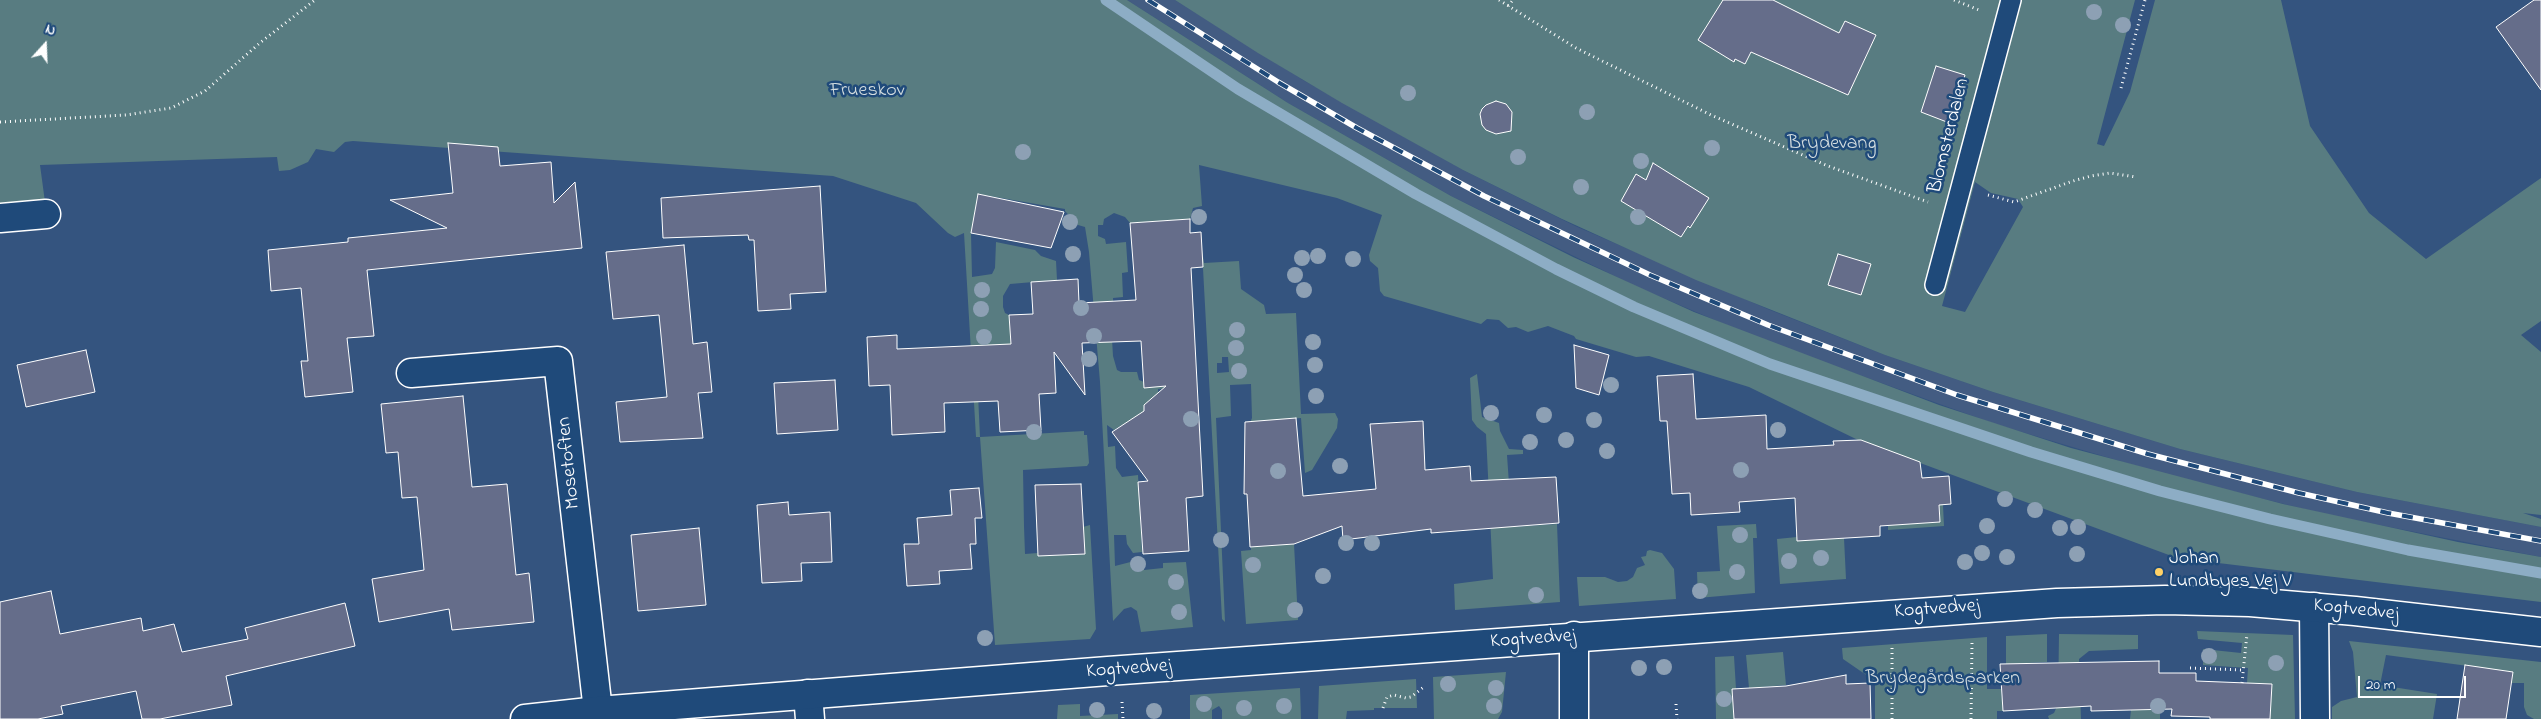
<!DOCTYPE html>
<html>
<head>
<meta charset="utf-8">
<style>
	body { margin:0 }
	#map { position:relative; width:2541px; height:719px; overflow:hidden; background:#34547f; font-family:"Indie Flower",sans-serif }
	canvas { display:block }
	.north { position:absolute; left:20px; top:20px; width:50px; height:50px; -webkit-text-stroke:4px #1f4a7a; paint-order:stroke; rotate:20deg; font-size:14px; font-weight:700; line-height:20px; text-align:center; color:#fff }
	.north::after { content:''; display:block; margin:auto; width:18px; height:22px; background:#fff; clip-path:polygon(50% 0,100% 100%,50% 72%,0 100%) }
	.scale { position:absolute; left:2358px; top:676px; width:108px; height:22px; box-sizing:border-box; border:2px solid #fff; border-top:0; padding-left:6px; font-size:15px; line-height:18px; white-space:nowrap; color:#fff; -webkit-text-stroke:4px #1f4a7a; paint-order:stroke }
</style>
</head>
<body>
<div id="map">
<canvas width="2541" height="719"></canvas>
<div class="north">N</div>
<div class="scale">20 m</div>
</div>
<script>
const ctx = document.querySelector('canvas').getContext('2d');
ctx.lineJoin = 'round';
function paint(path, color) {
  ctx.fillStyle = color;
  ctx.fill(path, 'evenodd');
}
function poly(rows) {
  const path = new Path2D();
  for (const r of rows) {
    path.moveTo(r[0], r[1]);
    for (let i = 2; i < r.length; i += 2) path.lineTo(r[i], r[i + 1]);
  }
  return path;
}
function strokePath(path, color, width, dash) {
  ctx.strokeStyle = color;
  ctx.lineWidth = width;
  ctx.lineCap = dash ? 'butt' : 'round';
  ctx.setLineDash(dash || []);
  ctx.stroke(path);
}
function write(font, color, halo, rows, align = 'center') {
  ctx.font = font + ' "Indie Flower",sans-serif';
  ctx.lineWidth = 5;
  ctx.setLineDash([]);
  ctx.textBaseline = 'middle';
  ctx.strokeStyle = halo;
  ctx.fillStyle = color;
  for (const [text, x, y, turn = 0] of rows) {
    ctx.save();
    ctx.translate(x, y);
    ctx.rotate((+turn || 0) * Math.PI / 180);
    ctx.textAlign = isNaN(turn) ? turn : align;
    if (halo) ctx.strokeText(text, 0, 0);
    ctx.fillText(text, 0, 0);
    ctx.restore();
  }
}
const built = poly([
	[1127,0,1175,0,1303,80,1463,170,1575,226,1770,310,1885,355,1993,392,2180,449,2357,492,2541,527,2541,557,2329,515,2170,476,1995,424,1757,338,1635,286,1451,196,1288,103]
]);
const green = poly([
	[0,0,1127,0,1288,103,1451,196,1573,257,1694,312,1939,405,2071,448,2283,504,2458,542,2541,557,2541,602,2177,558,1858,440,1749,387,1649,356,1636,357,1576,339,1574,336,1548,326,1528,332,1516,327,1508,328,1499,320,1487,319,1481,324,1384,296,1380,291,1378,268,1370,261,1369,255,1382,215,1337,198,1199,165,1202,206,1193,208,1190,219,1130,223,1125,217,1114,213,1104,219,1103,225,1098,225,1098,236,1105,239,1106,244,1126,242,1128,272,1122,273,1123,297,1113,298,1115,338,1112,339,1113,356,1117,370,1121,372,1137,372,1139,380,1144,382,1195,380,1195,387,1158,389,1159,401,1129,433,1122,425,1114,430,1107,425,1108,447,1115,446,1116,468,1122,477,1138,475,1142,552,1133,553,1127,544,1126,535,1114,535,1115,566,1142,559,1144,570,1163,568,1163,563,1186,562,1193,627,1141,632,1137,611,1131,607,1124,609,1113,621,1100,382,1089,252,1085,227,1078,225,1065,211,1065,209,978,194,971,233,972,277,992,274,995,268,996,242,1035,250,1041,256,1056,261,1057,280,1010,284,1003,296,1003,307,1005,313,1009,315,1013,371,978,394,980,437,1084,431,1084,435,1087,435,1089,463,1087,466,1023,470,1024,526,1025,554,1038,553,1039,556,1084,554,1083,527,1090,525,1096,629,1090,639,995,645,980,437,976,437,964,233,955,237,948,233,916,203,833,176,353,141,345,142,334,152,316,149,308,162,290,170,279,171,277,157,40,165,45,202,0,203],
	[1175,0,2135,0,2097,144,2104,146,2130,92,2155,0,2281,0,2310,126,2369,213,2426,259,2541,178,2541,321,2521,335,2541,352,2541,515,2523,513,2541,519,2541,527,2357,492,2180,449,1993,392,1885,355,1696,280,1562,219,1463,170,1342,103,1258,53],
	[1975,182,1991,193,2018,199,2023,207,1965,312,1942,306],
	[1202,250,1204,263,1239,261,1241,289,1264,305,1266,314,1296,313,1301,414,1335,413,1338,419,1337,428,1312,470,1305,473,1301,418,1259,421,1246,433,1252,418,1251,384,1230,385,1231,416,1216,418,1225,622,1222,619],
	[1222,357,1228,357,1229,372,1217,373,1217,363,1222,363],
	[1477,374,1482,417,1499,423,1500,431,1509,449,1523,450,1523,454,1507,455,1512,527,1557,524,1560,602,1455,610,1454,584,1493,579,1486,434,1477,427,1472,420,1470,378],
	[1939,505,1943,505,1944,526,1888,530,1888,525,1940,522],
	[1756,524,1757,538,1753,538,1755,593,1698,598,1697,572,1720,571,1717,526],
	[1797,537,1797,541,1844,538,1846,579,1780,584,1777,539],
	[1294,544,1298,620,1246,624,1241,551,1251,550,1251,547],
	[1650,550,1662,553,1674,569,1676,599,1579,606,1577,577,1605,577,1618,582,1627,581,1633,577,1637,568,1645,565,1641,557,1646,556,1647,551],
	[2197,631,2293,635,2295,719,2270,719,2272,684,2247,683,2248,668,2203,665,2203,649,2241,653,2242,643,2198,639],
	[2047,634,2047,662,2006,664,2006,636],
	[2059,634,2138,635,2138,649,2089,651,2079,659,2081,719,2049,719,2048,716,2054,713,2058,704],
	[1987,637,1987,689,2001,689,2003,711,1997,711,1997,719,1875,719,1875,681,1843,659,1842,648],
	[2349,641,2541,662,2541,719,2534,719,2527,715,2524,707,2524,683,2512,683,2513,672,2386,655,2380,685,2437,694,2433,719,2332,719,2332,707,2341,701,2357,697,2353,652],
	[1783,652,1786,685,1749,688,1746,655],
	[1734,656,1736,689,1732,690,1734,719,1716,719,1715,657],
	[1506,672,1502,712,1498,719,1434,719,1433,677],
	[1416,679,1417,708,1374,708,1374,710,1347,711,1346,719,1318,719,1319,686],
	[1300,688,1301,719,1222,719,1222,710,1219,706,1212,710,1212,719,1190,719,1190,695],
	[2160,693,2160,719,2130,719,2131,710],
	[1080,704,1080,716,1118,714,1118,719,1057,719,1058,705]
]);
const stream = poly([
	[1106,0,1238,89,1416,194,1556,269,1634,307,1770,364,2031,452,2160,491,2270,519,2408,550,2541,573]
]);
const building = poly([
	[1723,0,1773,0,1839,33,1845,21,1876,35,1848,95,1751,52,1745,64,1735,59,1734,62,1698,40,1723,0],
	[2534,0,2541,0,2541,90,2496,27,2534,0],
	[1936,66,1965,75,1959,96,1962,97,1952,124,1921,112,1936,66],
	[1496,101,1506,104,1512,112,1511,131,1496,134,1486,130,1482,125,1480,114,1482,109,1486,105,1496,101],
	[448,143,498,147,500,166,551,162,554,203,575,182,582,248,367,270,374,336,347,338,353,392,305,397,301,361,308,361,301,288,271,291,268,250,348,242,348,238,447,228,390,200,453,193,448,143],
	[1653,163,1709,198,1690,228,1688,226,1681,237,1621,201,1636,174,1646,180,1653,163],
	[820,186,826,292,790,294,791,309,758,311,754,240,749,240,748,235,663,238,661,198,820,186],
	[978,194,1064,212,1051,248,971,233,978,194],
	[1190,219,1190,233,1201,232,1203,267,1191,268,1203,496,1186,498,1189,551,1143,554,1138,482,1148,481,1112,432,1144,411,1144,405,1166,386,1144,388,1141,341,1082,343,1085,395,1054,352,1056,393,1039,394,1041,430,1000,432,998,401,944,403,945,432,892,435,890,385,869,386,867,337,897,335,897,349,1011,344,1009,315,1033,314,1031,282,1078,279,1079,303,1136,300,1130,223,1190,219],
	[684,245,693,344,707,342,712,392,698,393,703,438,620,442,616,402,667,397,659,315,613,319,606,252,684,245],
	[1838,254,1871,264,1861,295,1828,285,1838,254],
	[1574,345,1609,355,1599,395,1576,388,1574,345],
	[86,350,95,392,26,407,17,365,86,350],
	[1693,374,1696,419,1766,415,1767,449,1834,445,1833,441,1861,440,1920,462,1922,478,1949,476,1951,504,1939,505,1940,522,1880,526,1880,536,1797,541,1795,498,1739,502,1740,512,1691,515,1690,493,1672,494,1667,421,1660,421,1657,376,1693,374],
	[835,380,838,430,777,434,774,383,835,380],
	[463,396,472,487,507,484,516,575,529,573,534,622,452,630,449,609,379,622,372,579,424,570,417,497,402,498,398,452,386,453,381,404,463,396],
	[1296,418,1303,496,1376,489,1370,424,1423,421,1425,470,1470,466,1471,481,1556,477,1559,523,1431,533,1431,529,1343,540,1342,526,1294,544,1250,547,1247,494,1244,494,1245,422,1296,418],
	[1081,484,1085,554,1038,556,1035,485,1081,484],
	[979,488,982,518,975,518,976,544,970,544,972,569,939,571,940,584,907,586,904,544,919,544,917,518,952,515,950,490,979,488],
	[788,502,789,515,830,512,832,562,801,563,802,581,762,583,757,505,788,502],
	[699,528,706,605,638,611,631,535,699,528],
	[51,591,60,634,141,618,143,631,174,624,182,652,248,639,245,628,345,603,355,646,226,676,232,705,160,719,142,719,136,691,61,706,63,714,38,719,0,719,0,602,51,591],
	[2159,661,2159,673,2196,673,2196,681,2272,684,2270,719,2210,719,2210,717,2171,716,2172,709,2091,711,2091,706,2003,711,2000,664,2159,661],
	[2465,665,2513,672,2506,719,2457,719,2465,665],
	[1846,675,1846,684,1870,683,1871,719,1734,719,1732,689,1786,686,1846,675]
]);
const path = poly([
	[1499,0,1576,48,1711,115,1828,166,1928,202],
	[1954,0,1979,10],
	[1508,6,1513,0],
	[2121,88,2145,0],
	[0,122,126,115,171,108,205,91,261,42,315,0],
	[1988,195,2014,202,2073,181,2091,176,2110,173,2136,177],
	[2190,668,2243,670],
	[2242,683,2247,634],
	[1122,702,1123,719],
	[1676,704,1677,719],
	[1383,708,1387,697,1394,695,1406,698,1411,697,1425,686],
	[1892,719,1892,647],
	[1971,719,1972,642]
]);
const service = poly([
	[1935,285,2011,0]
]);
const minor = poly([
	[0,218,46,214],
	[411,373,558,361,598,711],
	[2314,607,2315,719],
	[808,694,810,719],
	[1574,719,1574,636]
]);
const tertiary = poly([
	[525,719,598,711,1108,671,2057,603,2165,600,2250,602,2355,611,2541,632]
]);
const rail = poly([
	[1148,0,1278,82,1357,128,1484,196,1650,275,1768,325,1957,395,2148,454,2299,493,2388,513,2541,541]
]);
const trees = [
	[2094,12],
	[2123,25],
	[1408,93],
	[1587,112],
	[1712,148],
	[1023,152],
	[1518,157],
	[1641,161],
	[1581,187],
	[1199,217],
	[1638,217],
	[1070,222],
	[1073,254],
	[1318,256],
	[1302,258],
	[1353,259],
	[1295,275],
	[982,290],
	[1304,290],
	[1081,308],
	[981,309],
	[1237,330],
	[1094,336],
	[984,337],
	[1313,342],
	[1236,348],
	[1089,359],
	[1315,365],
	[1239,371],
	[1611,385],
	[1316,396],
	[1491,413],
	[1544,415],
	[1191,419],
	[1594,420],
	[1778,430],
	[1034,432],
	[1566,440],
	[1530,442],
	[1607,451],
	[1340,466],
	[1741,470],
	[1278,471],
	[2005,499],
	[2035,510],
	[1987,526],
	[2078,527],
	[2060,528],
	[1740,535],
	[1221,540],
	[1346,543],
	[1372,543],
	[1982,553],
	[2077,554],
	[2007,557],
	[1821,558],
	[1789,561],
	[1965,562],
	[1138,564],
	[1253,565],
	[1737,572],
	[1323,576],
	[1176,582],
	[1700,591],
	[1536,595],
	[1295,610],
	[1179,612],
	[985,638],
	[2209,656],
	[2276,663],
	[1664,667],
	[1639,668],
	[1448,684],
	[1496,688],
	[1724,699],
	[1204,704],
	[1284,706],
	[1494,706],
	[2158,706],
	[1244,708],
	[1097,710],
	[1154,711]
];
const markers = [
	[2159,572,5,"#ffd166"]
];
const parkNames = [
	["Frueskov",867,92],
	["Brydevang",1832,145],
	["Brydegårdsparken",1943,680]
];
const streetNames = [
	["Blomsterdalen",1950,136,-76],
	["Mosetoften",570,463,-96],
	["Kogtvedvej",1937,610,-4],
	["Kogtvedvej",2356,611,6],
	["Kogtvedvej",1533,640,-4],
	["Kogtvedvej",1129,670,-4]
];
const poiNames = [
	["Johan",2169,560],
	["Lundbyes Vej V",2169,583]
];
paint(built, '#435c82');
paint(green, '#587c81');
strokePath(stream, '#8dadc5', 11);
paint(building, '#656d8a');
strokePath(building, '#fff', 1);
strokePath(service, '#fff', 22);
strokePath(minor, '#fff', 31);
strokePath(tertiary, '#fff', 31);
strokePath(path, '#fff', 3, [1, 4]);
strokePath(service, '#1f4a7a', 19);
strokePath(minor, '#1f4a7a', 28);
strokePath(tertiary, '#1f4a7a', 28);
strokePath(rail, '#fff', 5.5);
strokePath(rail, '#1f4a7a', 4, [11]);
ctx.fillStyle = '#8da0b4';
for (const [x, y] of trees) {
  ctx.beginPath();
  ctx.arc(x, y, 8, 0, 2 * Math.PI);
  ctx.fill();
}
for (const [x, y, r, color] of markers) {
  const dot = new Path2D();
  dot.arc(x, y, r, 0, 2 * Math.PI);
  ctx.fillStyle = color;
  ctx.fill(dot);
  strokePath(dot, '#1f4a7a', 2);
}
write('20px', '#d5dee0', '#1f4a7a', parkNames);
write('20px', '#fff', '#1f4a7a', streetNames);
write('20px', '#fff', '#1f4a7a', poiNames, 'left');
</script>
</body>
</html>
